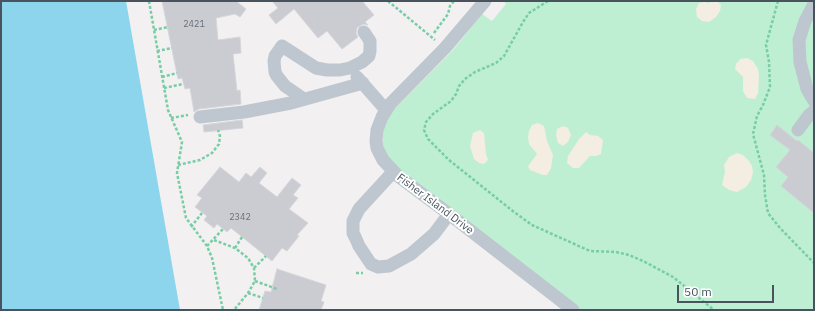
<!DOCTYPE html>
<html>
<head>
<meta charset="utf-8">
<style>
	body { margin:0 }
	#map { position:relative; width:815px; height:311px; overflow:hidden; background:#f2f0f0; font-family:"IBM Plex Sans",sans-serif }
	canvas { display:block }
	.frame { position:absolute; inset:0; border:2px solid #48535d; pointer-events:none }
	.scale { position:absolute; left:677px; top:285px; width:97px; height:18px; box-sizing:border-box; border:2px solid #48535d; border-top:0; padding-left:5px; font-size:12px; line-height:14px; white-space:nowrap; color:#48535d; -webkit-text-stroke:3px #fff; paint-order:stroke }
</style>
</head>
<body>
<div id="map">
<canvas width="815" height="311"></canvas>
<div class="frame"></div>
<div class="scale">50 m</div>
</div>
<script>
const ctx = document.querySelector('canvas').getContext('2d');
ctx.lineJoin = 'round';
function paint(path, color) {
  ctx.fillStyle = color;
  ctx.fill(path, 'evenodd');
}
function poly(rows) {
  const path = new Path2D();
  for (const r of rows) {
    path.moveTo(r[0], r[1]);
    for (let i = 2; i < r.length; i += 2) path.lineTo(r[i], r[i + 1]);
  }
  return path;
}
function strokePath(path, color, width, dash) {
  ctx.strokeStyle = color;
  ctx.lineWidth = width;
  ctx.lineCap = dash ? 'butt' : 'round';
  ctx.setLineDash(dash || []);
  ctx.stroke(path);
}
function write(font, color, halo, rows, align = 'center') {
  ctx.font = font + ' "IBM Plex Sans",sans-serif';
  ctx.lineWidth = 4;
  ctx.setLineDash([]);
  ctx.textBaseline = 'middle';
  ctx.strokeStyle = halo;
  ctx.fillStyle = color;
  for (const [text, x, y, turn = 0] of rows) {
    ctx.save();
    ctx.translate(x, y);
    ctx.rotate((+turn || 0) * Math.PI / 180);
    ctx.textAlign = isNaN(turn) ? turn : align;
    if (halo) ctx.strokeText(text, 0, 0);
    ctx.fillText(text, 0, 0);
    ctx.restore();
  }
}
const green = poly([
	[503,1,814,1,814,310,581,310,413,182,387,157,383,146,383,131,391,112,453,50,482,14,492,21,506,4]
]);
const sand = poly([
	[713,1,717,1,721,5,720,11,716,17,709,22,702,21,697,17,696,9,699,3,704,2,709,3],
	[747,58,753,61,758,69,759,76,758,93,755,99,747,98,743,91,743,77,735,69,736,64,740,59],
	[538,123,544,126,547,141,553,155,551,168,547,175,543,175,530,170,528,166,537,154,529,144,528,137,529,131,532,125],
	[563,126,568,128,571,135,568,142,563,146,558,143,556,135,557,129],
	[480,130,484,133,486,154,488,160,484,164,479,163,474,159,470,146,473,133],
	[586,132,590,135,598,136,603,140,601,154,596,156,590,156,579,168,573,168,567,163,568,156,579,139],
	[737,153,743,155,749,161,752,166,753,172,751,180,746,187,737,192,729,190,722,185,725,172,724,165,729,157]
]);
const water = poly([
	[1,1,126,1,180,310,1,310]
]);
const building = poly([
	[162,1,236,1,246,9,240,17,235,14,216,18,218,40,240,37,241,53,233,54,237,91,240,90,241,104,199,109,194,112,190,88,185,89,182,78,178,79,162,1],
	[272,1,362,1,374,15,365,22,368,25,363,24,357,28,356,33,358,37,342,49,327,31,318,38,294,9,276,24,269,15,278,8,272,1],
	[242,120,243,128,204,132,203,125,242,120],
	[777,125,797,141,798,140,814,153,814,213,781,186,788,177,776,167,790,150,770,135,777,125],
	[220,167,239,182,246,173,251,177,260,167,267,173,259,183,277,197,292,178,301,185,293,195,298,198,289,209,308,223,297,235,299,236,287,251,282,248,272,261,231,228,227,232,217,224,214,228,204,220,207,216,195,207,202,198,197,195,220,167],
	[277,269,326,285,321,301,324,302,321,310,259,310,265,291,271,292,277,269]
]);
const path = poly([
	[149,1,168,110,182,142,177,173,186,218,207,246,212,258,223,310],
	[388,1,435,40],
	[548,1,529,13,523,22,504,56,496,63,475,72,465,79,459,86,456,94,451,101,433,114,426,122,424,130,428,139,449,160,514,212,532,225,590,251,616,252,629,255,645,262,673,277,714,310],
	[778,1,766,45,769,62,770,87,763,105,757,116,753,134,764,175,765,195,768,213,780,228,814,263],
	[154,30,168,27],
	[434,33,448,14,450,6,454,1],
	[157,51,172,48],
	[162,77,177,73],
	[164,88,183,84],
	[171,118,188,115],
	[178,165,200,160,212,153,219,144,220,136,218,130],
	[191,227,202,213],
	[214,240,235,248,248,258,254,268,255,281,248,293,234,310],
	[207,246,223,229],
	[235,248,242,237],
	[254,268,266,256],
	[356,273,363,273],
	[255,281,277,289],
	[248,293,263,298]
]);
const minor = poly([
	[485,1,445,48,390,104,382,117,377,130,376,141,377,148,383,160,398,176,449,214,573,310],
	[814,4,805,21,799,40,800,62,807,89,814,101],
	[357,77,386,110],
	[304,99,285,86,277,76,275,72,274,61,275,56,282,46,316,68,327,70,340,70,350,68,362,62,369,56,370,51,370,41,364,32],
	[200,117,244,112,291,103,363,83],
	[798,130,809,115,814,111],
	[393,172,359,209,353,221,353,233,356,239,359,246,371,264,378,267,389,266,411,254,434,234,449,214]
]);
const numberNames = [
	["2421",194,24],
	["2342",240,217]
];
const streetNames = [
	["Fisher Island Drive",435,204,37]
];
paint(green, '#bfefd3');
paint(sand, '#f3eee1');
paint(water, '#8dd5ec');
paint(building, '#caccd2');
strokePath(building, '#d4d6db', 1);
strokePath(path, '#77cda5', 2.5, [3, 2]);
strokePath(minor, '#bec7cf', 13);
write('9px', '#68717a', null, numberNames);
write('11px', '#48535d', '#fff', streetNames);
</script>
</body>
</html>
